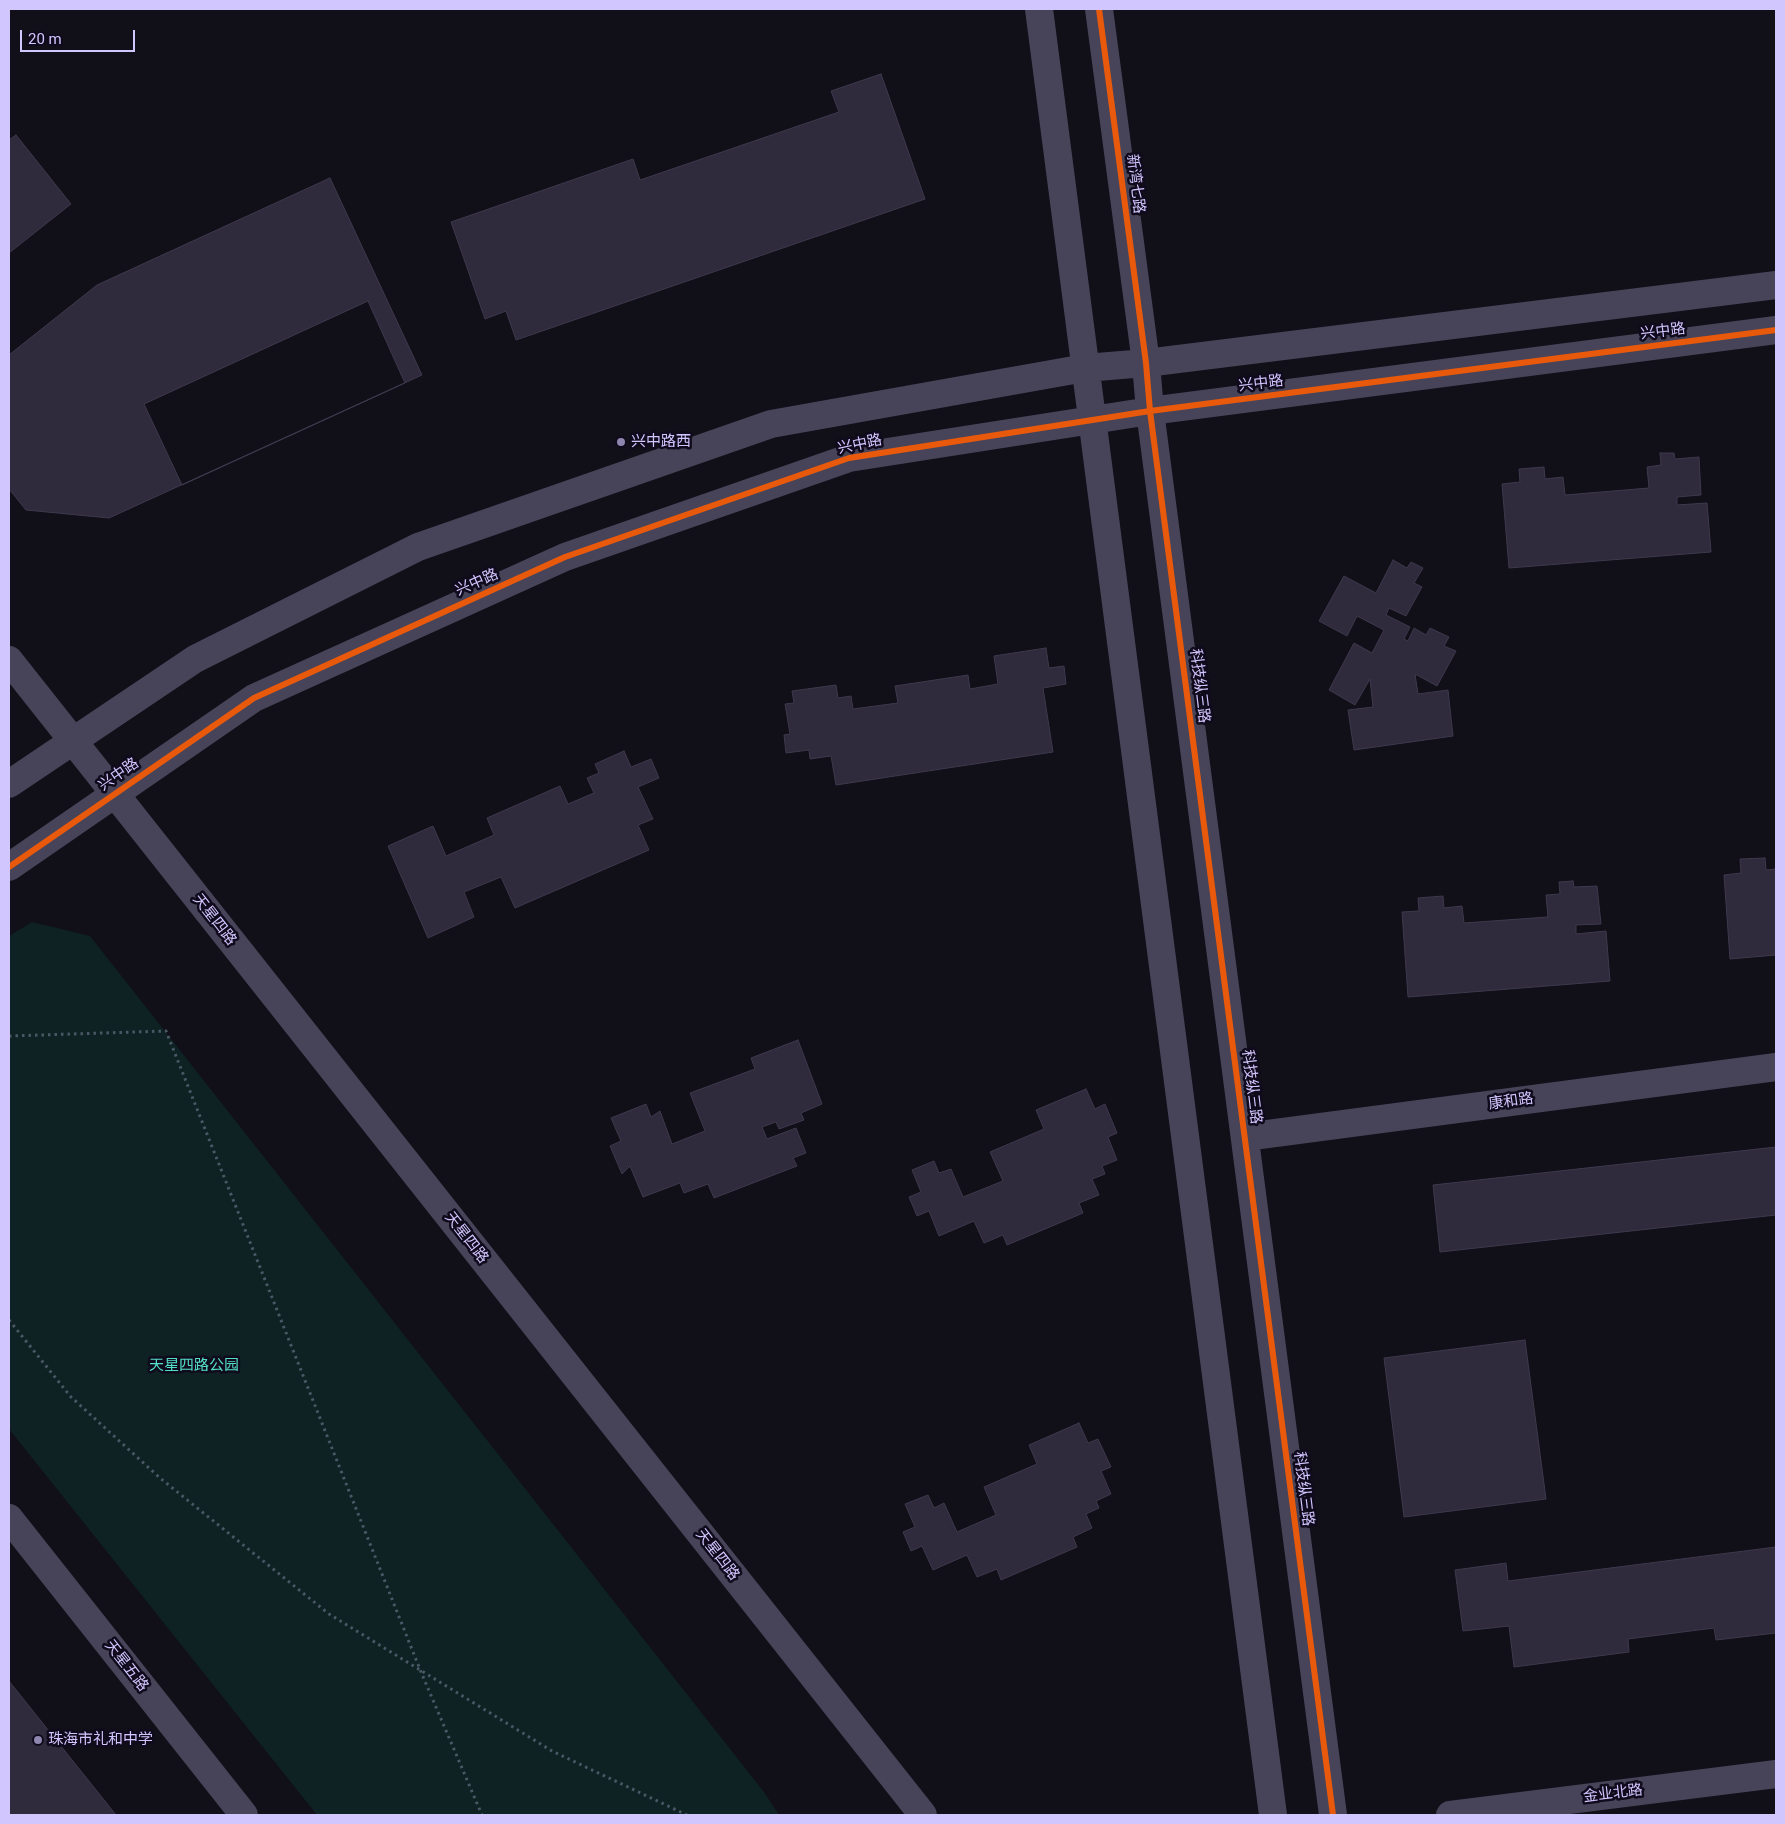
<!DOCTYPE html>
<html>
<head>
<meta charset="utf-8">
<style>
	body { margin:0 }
	#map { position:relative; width:1785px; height:1824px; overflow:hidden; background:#110f18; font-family:Roboto,sans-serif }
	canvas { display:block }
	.frame { position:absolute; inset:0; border:10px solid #d2c6ff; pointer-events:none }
	.scale { position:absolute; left:20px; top:30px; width:115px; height:22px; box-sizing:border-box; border:2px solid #d2c6ff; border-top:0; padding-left:6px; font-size:15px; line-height:18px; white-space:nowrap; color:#d2c6ff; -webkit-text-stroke:4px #100b1c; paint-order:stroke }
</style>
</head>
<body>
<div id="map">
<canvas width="1785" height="1824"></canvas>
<div class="frame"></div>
<div class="scale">20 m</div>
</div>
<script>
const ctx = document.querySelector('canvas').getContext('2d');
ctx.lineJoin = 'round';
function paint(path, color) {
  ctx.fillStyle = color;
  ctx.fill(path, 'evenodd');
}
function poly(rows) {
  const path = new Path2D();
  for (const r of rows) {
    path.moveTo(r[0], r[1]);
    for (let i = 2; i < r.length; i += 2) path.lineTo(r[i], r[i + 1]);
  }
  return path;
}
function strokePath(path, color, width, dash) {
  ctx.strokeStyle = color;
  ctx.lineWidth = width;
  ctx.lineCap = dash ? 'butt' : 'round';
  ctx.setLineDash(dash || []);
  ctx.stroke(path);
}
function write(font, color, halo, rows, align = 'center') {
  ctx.font = font + ' Roboto,"Noto Sans SC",sans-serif';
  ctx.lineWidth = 5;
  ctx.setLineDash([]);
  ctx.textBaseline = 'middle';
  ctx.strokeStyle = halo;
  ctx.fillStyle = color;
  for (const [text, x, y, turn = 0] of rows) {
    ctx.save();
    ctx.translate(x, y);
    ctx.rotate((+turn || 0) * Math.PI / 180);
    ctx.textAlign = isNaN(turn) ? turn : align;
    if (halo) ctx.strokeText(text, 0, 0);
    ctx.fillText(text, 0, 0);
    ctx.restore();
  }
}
const green = poly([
	[32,922,90,936,764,1792,779,1815,317,1815,9,1429,9,936]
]);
const building = poly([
	[881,74,925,199,516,340,506,311,485,319,451,222,633,159,640,180,839,112,831,91,881,74],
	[16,135,71,204,9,253,9,140,16,135],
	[330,178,422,375,109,518,26,510,9,489,9,355,97,285,330,178],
	[368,301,405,383,182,485,144,404,368,301],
	[1660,453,1674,453,1675,459,1699,457,1701,495,1677,497,1677,505,1707,503,1711,552,1509,568,1502,484,1520,482,1519,469,1544,467,1545,479,1563,477,1565,495,1649,488,1647,467,1661,465,1660,453],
	[1393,560,1407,568,1411,562,1423,568,1414,583,1422,587,1406,616,1389,608,1386,615,1410,627,1404,639,1408,641,1414,628,1426,635,1430,628,1449,637,1444,646,1456,651,1437,686,1415,674,1418,694,1448,690,1453,736,1354,750,1348,710,1373,707,1370,679,1355,705,1329,690,1354,643,1372,653,1384,630,1357,616,1347,636,1319,621,1344,576,1376,593,1393,560],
	[1046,648,1049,668,1064,666,1066,684,1043,688,1053,752,836,785,831,756,810,759,809,750,786,753,784,735,790,734,785,704,794,703,792,691,836,685,838,698,851,696,853,709,898,703,895,686,968,675,970,689,998,684,994,656,1046,648],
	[624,751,631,767,651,759,659,778,638,787,653,819,638,825,649,850,515,908,501,877,464,892,474,917,428,938,388,846,433,826,446,856,494,835,487,818,560,786,568,804,594,793,587,778,599,773,595,764,624,751],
	[1765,858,1766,870,1776,869,1776,955,1730,959,1724,875,1741,873,1740,859,1765,858],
	[1573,881,1574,887,1597,886,1601,924,1576,925,1576,934,1606,931,1610,981,1408,997,1402,912,1419,911,1418,898,1443,896,1444,908,1462,906,1464,923,1548,917,1546,895,1560,894,1559,882,1573,881],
	[798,1040,822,1104,801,1113,804,1120,779,1129,776,1122,762,1127,767,1139,796,1128,806,1153,793,1158,797,1166,714,1198,708,1184,684,1193,680,1183,643,1197,630,1166,622,1174,610,1146,621,1141,611,1118,646,1104,651,1117,660,1111,672,1144,705,1131,690,1093,755,1069,751,1058,798,1040],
	[1086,1089,1095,1109,1105,1104,1117,1133,1108,1137,1117,1160,1102,1166,1105,1174,1092,1179,1099,1195,1079,1203,1083,1213,1007,1245,1003,1235,984,1243,974,1221,939,1236,929,1211,917,1216,909,1197,921,1192,912,1170,934,1161,939,1173,951,1169,963,1197,1003,1181,990,1152,1044,1129,1036,1110,1086,1089],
	[1776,1147,1776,1215,1440,1252,1433,1185,1776,1147],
	[1525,1340,1546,1499,1404,1517,1384,1358,1525,1340],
	[1079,1423,1088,1443,1098,1439,1111,1467,1101,1471,1111,1494,1096,1501,1099,1508,1086,1514,1092,1528,1073,1537,1077,1547,1001,1580,997,1569,977,1577,967,1555,933,1570,922,1546,911,1551,903,1532,915,1527,905,1504,928,1495,934,1508,944,1503,957,1532,996,1515,984,1487,1037,1464,1029,1445,1079,1423],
	[1776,1547,1776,1633,1716,1640,1714,1628,1628,1639,1629,1652,1514,1667,1509,1626,1463,1631,1455,1570,1506,1563,1508,1581,1776,1547],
	[9,1681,116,1815,9,1815,9,1681]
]);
const path = poly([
	[9,1036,166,1031,421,1672,482,1815],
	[9,1320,71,1397,160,1478,329,1614,552,1751,687,1815]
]);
const minor = poly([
	[9,660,923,1815],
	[1245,1137,1776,1067],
	[9,1518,244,1815],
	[1450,1815,1776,1774]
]);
const tertiary = poly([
	[1039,9,1273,1815],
	[1099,9,1146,363,1150,411,1333,1815],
	[9,784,195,659,418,547,771,424,1085,368,1146,363,1776,285],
	[9,867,254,698,565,557,849,458,1150,411,1776,330]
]);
const cycleway = poly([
	[1099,9,1146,363,1150,411,1333,1815],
	[9,867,254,698,565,557,849,458,1150,411,1776,330]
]);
const markers = [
	[621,442,5,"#8e86ae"],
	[38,1740,5,"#8e86ae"]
];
const streetNames = [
	["新湾七路",1135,184,83],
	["兴中路",1663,332,-7],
	["兴中路",1261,384,-7],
	["兴中路",860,445,-12],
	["兴中路",477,583,-24],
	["科技纵三路",1199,686,83],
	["兴中路",119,775,-35],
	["天星四路",214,920,52],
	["科技纵三路",1251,1087,83],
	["康和路",1511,1102,-8],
	["天星四路",466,1238,52],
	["科技纵三路",1303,1489,83],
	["天星四路",717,1555,52],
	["天星五路",126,1666,52],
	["金业北路",1613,1794,-7]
];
const poiNames = [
	["兴中路西",631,442],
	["珠海市礼和中学",48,1740]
];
const parkNames = [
	["天星四路公园",194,1366]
];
paint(green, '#0e2224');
paint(building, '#2f2b3c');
strokePath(building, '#3e394d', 1);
strokePath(path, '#4a5765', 3, [2.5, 4]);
strokePath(minor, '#474459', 28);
strokePath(tertiary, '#474459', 28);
strokePath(cycleway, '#e8590c', 6);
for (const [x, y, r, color] of markers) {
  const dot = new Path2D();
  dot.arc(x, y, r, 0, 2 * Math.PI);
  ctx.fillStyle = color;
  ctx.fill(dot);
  strokePath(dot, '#100b1c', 2);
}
write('15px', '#d2c6ff', '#100b1c', streetNames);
write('15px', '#d2c6ff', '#100b1c', poiNames, 'left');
write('15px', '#53dec8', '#100b1c', parkNames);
</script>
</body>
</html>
